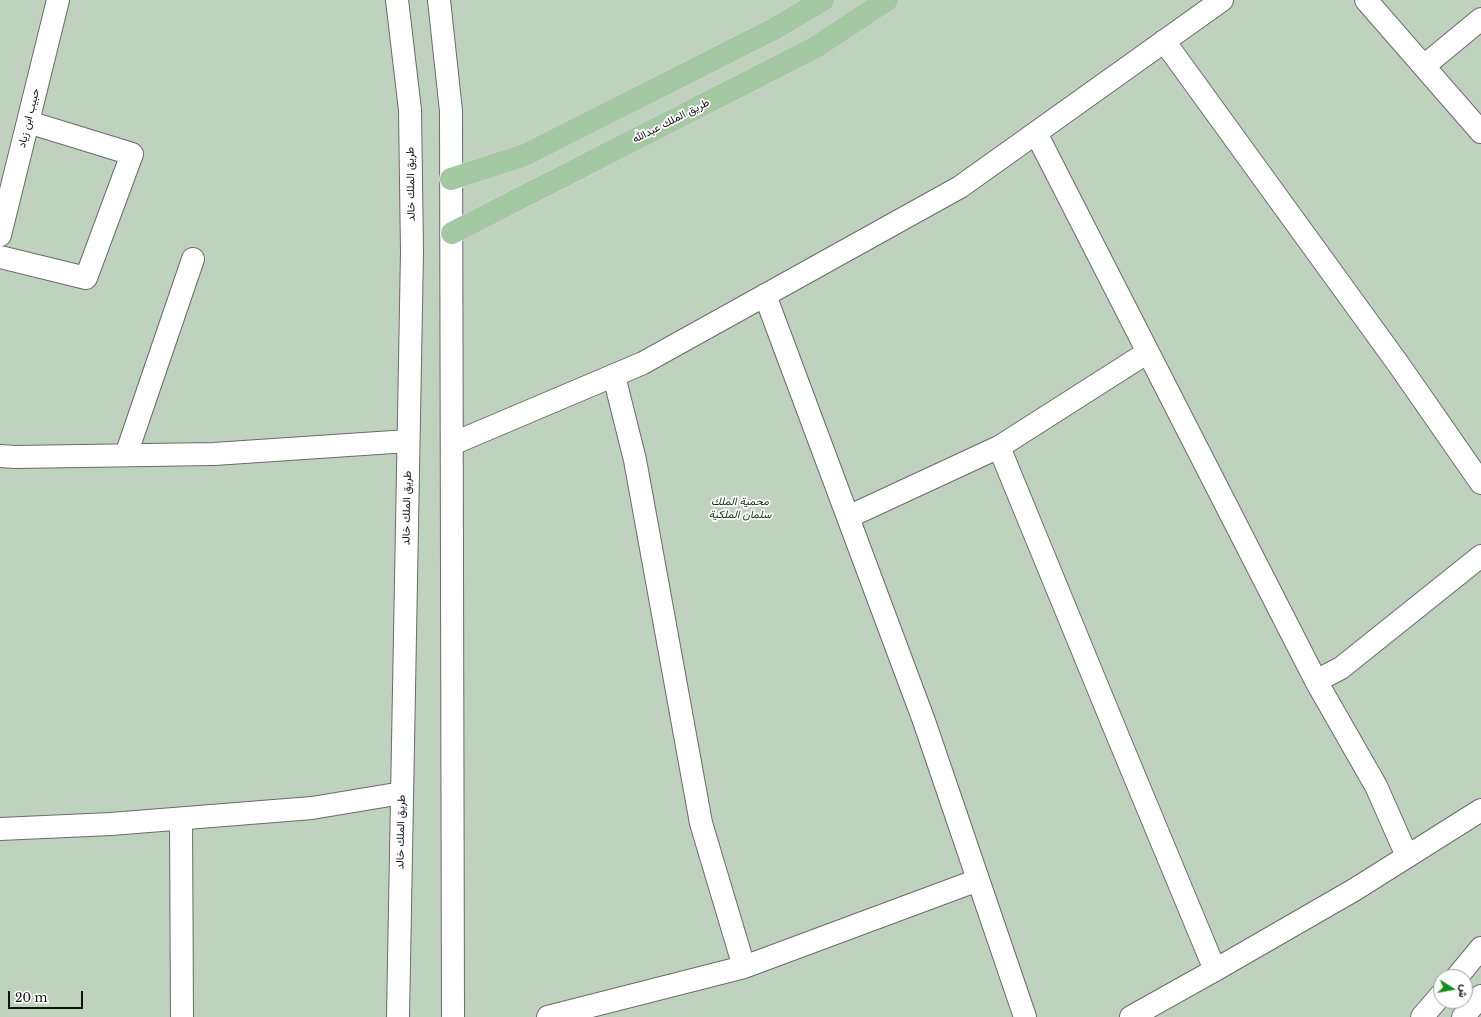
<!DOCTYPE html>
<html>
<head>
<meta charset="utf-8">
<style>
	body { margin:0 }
	#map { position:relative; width:1481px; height:1017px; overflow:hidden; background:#f2eff7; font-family:"Libre Baskerville",Vazirmatn,serif }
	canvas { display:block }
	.north { position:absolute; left:1433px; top:969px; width:40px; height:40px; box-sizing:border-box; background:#fefefe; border:1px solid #a09fa0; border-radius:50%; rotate:101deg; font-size:11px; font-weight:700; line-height:16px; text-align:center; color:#121114 }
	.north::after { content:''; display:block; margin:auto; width:14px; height:18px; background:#168e18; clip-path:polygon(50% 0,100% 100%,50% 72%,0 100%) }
	.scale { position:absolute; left:8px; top:991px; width:75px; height:18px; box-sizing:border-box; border:2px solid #121114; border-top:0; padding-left:5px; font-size:12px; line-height:14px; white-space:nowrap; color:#121114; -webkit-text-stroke:3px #fefefe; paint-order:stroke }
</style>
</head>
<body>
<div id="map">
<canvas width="1481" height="1017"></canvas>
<div class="north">ش</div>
<div class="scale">20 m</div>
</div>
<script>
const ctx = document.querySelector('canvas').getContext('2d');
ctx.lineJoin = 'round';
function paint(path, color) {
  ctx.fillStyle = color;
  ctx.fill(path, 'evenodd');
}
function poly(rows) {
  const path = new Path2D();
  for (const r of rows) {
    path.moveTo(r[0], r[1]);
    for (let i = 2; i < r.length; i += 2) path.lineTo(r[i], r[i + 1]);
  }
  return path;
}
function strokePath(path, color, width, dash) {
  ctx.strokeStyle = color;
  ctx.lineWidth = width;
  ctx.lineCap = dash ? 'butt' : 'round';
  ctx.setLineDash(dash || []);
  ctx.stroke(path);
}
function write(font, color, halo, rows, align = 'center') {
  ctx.font = font + ' "Libre Baskerville",Vazirmatn,serif';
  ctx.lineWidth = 3.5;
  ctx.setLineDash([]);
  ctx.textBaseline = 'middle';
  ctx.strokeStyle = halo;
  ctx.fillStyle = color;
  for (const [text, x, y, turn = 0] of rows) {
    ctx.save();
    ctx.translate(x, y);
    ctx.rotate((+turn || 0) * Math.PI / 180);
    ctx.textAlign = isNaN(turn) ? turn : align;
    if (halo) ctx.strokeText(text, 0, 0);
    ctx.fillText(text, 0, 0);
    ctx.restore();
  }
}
const green = poly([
	[0,0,1481,0,1481,1017,0,1017],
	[1441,977,1465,977,1465,1001,1441,1001]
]);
const minor = poly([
	[397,0,410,110,412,252,398,1017],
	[439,0,451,111,453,1017],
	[1366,0,1481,132],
	[1164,41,1399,365,1481,483],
	[1424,66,1481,19],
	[1036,133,1316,681,1376,786,1407,856],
	[0,235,58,0],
	[0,257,86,278,132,154,28,122],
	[765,295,924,721,1025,1017],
	[614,376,635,460,701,823,744,967],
	[452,444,643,363,960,187,1222,0],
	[999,447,1119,739,1215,970],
	[126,455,193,259],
	[0,456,15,457,214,454,408,441],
	[848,517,999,447,1148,352],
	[1316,681,1341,668,1481,556],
	[181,819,182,1017],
	[0,829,111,824,312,808,402,793],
	[1457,977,1481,948],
	[548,1017,744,967,978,880],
	[1131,1017,1215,970,1354,890,1481,810],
	[1422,1017,1441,995],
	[1463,1017,1481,996]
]);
const major = poly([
	[451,179,525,155,774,29,823,0],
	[452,233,816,47,887,0]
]);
const streetNames = [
	["حبيب ابن زياد",29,118,-76],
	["طريق الملك عبدالله",671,121,-27],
	["طريق الملك خالد",411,184,-91],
	["طريق الملك خالد",407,508,-89],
	["طريق الملك خالد",401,832,-89]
];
const parkNames = [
	["محمية الملك",740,502],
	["سلمان الملكية",740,515]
];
paint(green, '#bed2bd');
strokePath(minor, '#6c6971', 24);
strokePath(major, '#d0cfd0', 24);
strokePath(minor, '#fff', 22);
strokePath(major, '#a4c9a2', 22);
write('11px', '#121114', '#fefefe', streetNames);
write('italic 11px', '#10380f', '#fefefe', parkNames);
</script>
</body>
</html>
